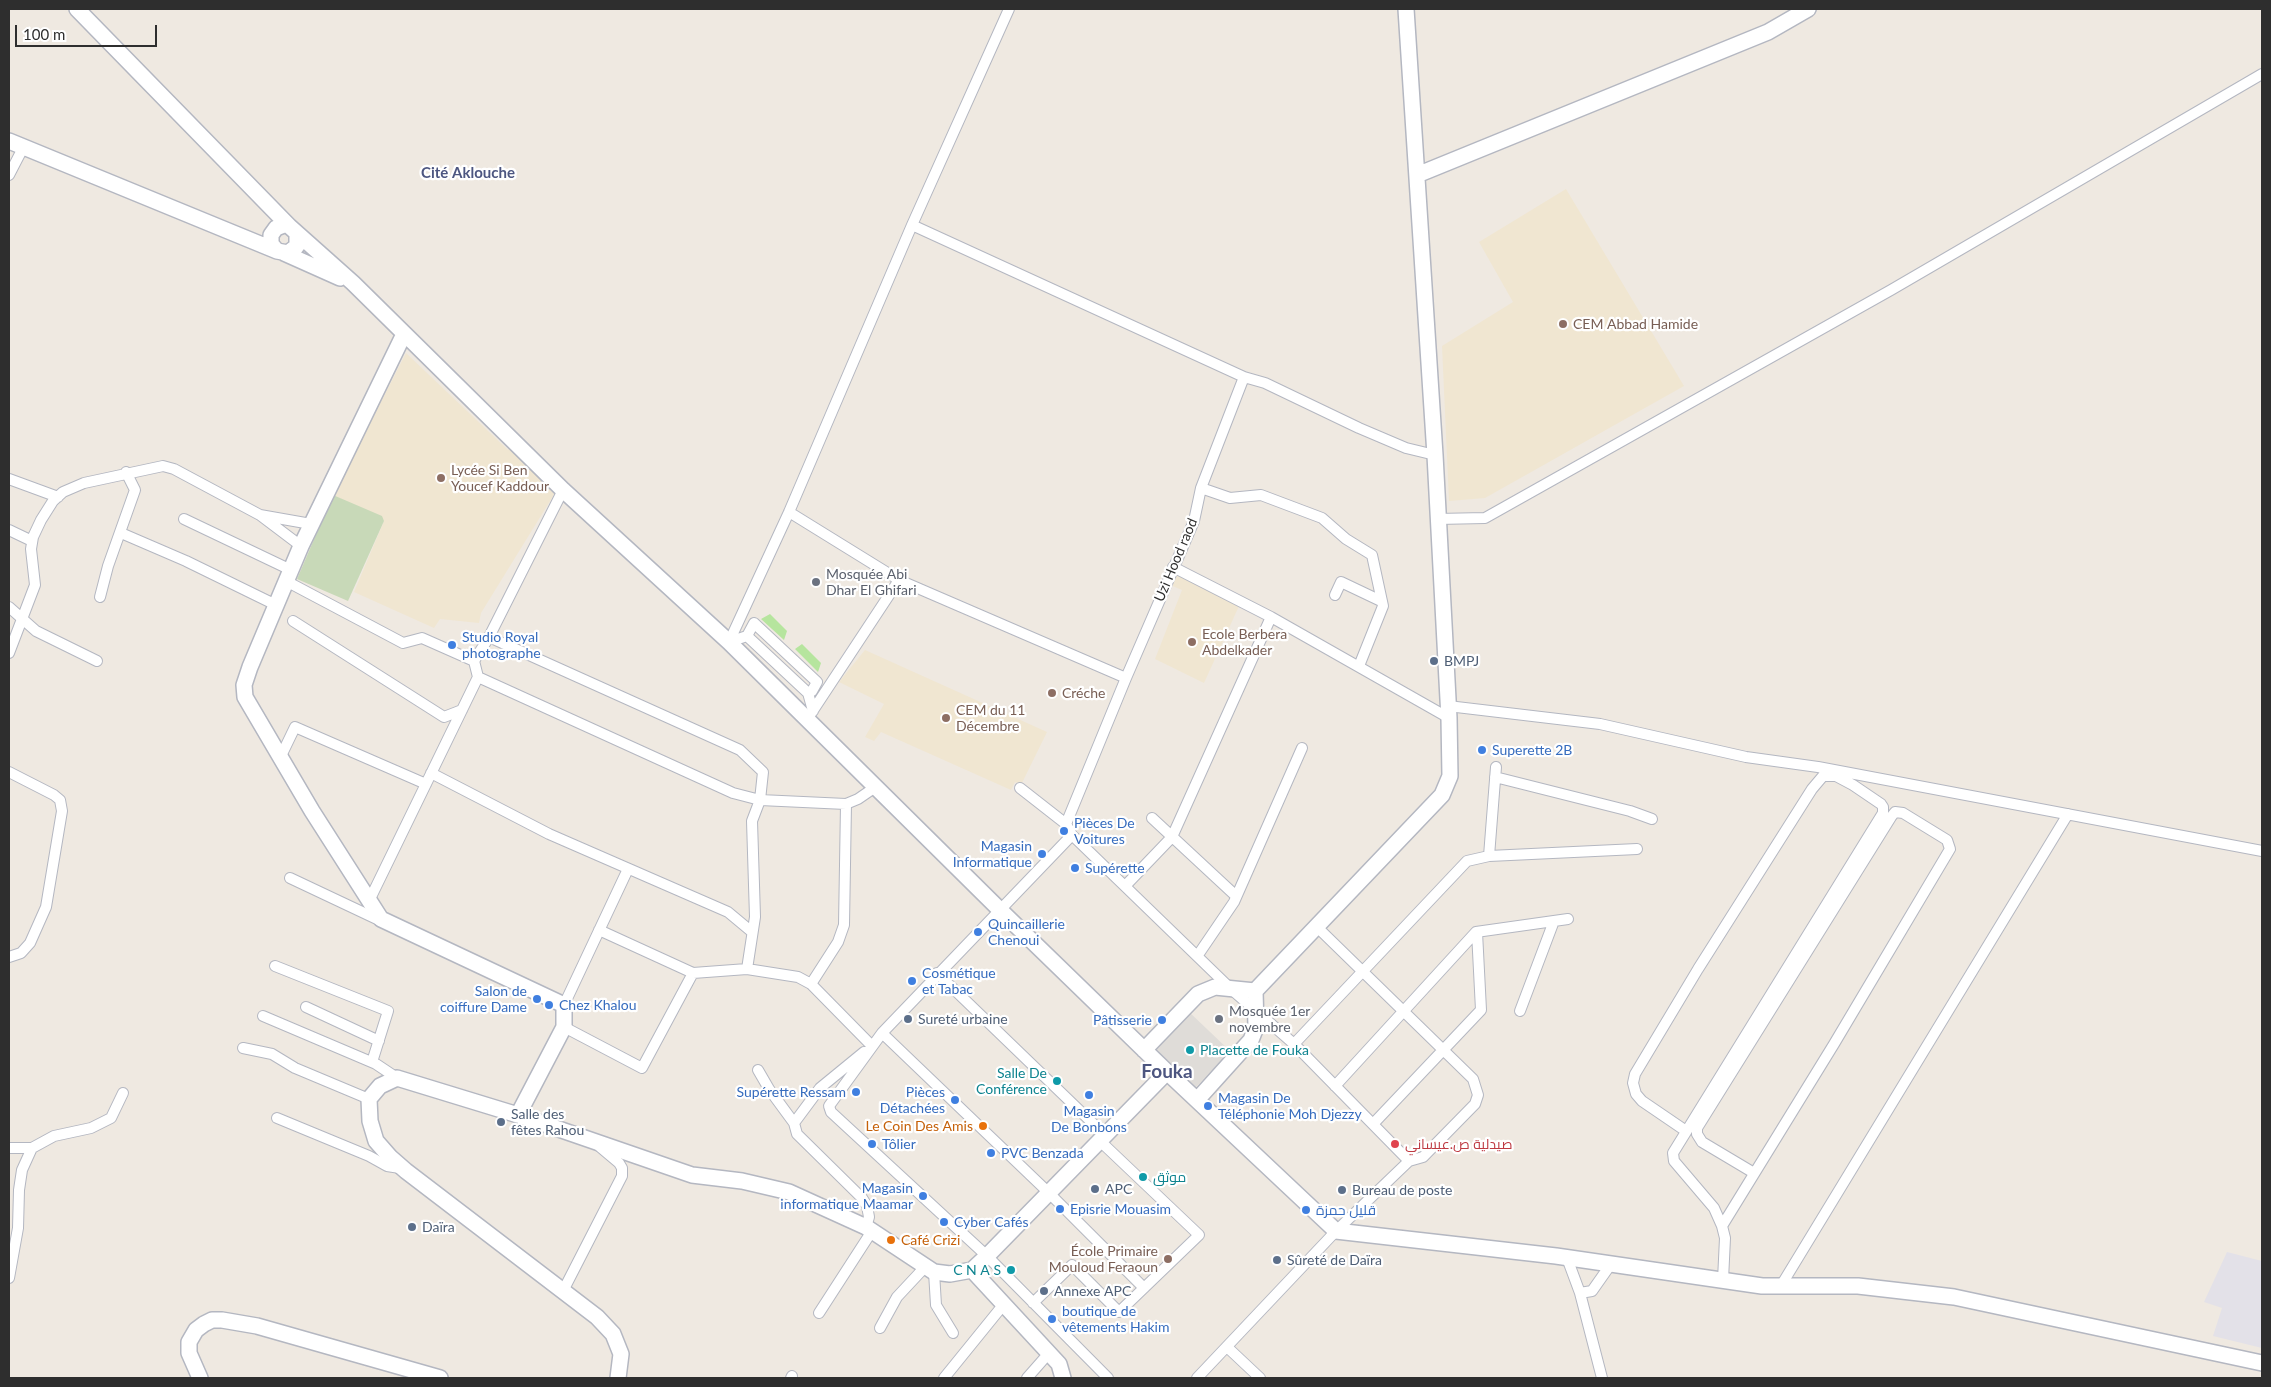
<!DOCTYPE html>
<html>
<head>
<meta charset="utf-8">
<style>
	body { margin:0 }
	#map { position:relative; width:2271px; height:1387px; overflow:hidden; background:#efe9e1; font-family:Lato,sans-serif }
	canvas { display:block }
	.frame { position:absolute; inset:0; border:10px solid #2e2e2e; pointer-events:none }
	.scale { position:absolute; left:15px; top:25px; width:142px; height:22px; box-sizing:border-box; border:2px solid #2e2e2e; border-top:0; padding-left:6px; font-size:15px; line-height:18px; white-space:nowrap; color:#2e2e2e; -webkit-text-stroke:4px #fff; paint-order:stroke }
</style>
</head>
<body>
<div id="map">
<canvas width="2271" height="1387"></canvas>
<div class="frame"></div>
<div class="scale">100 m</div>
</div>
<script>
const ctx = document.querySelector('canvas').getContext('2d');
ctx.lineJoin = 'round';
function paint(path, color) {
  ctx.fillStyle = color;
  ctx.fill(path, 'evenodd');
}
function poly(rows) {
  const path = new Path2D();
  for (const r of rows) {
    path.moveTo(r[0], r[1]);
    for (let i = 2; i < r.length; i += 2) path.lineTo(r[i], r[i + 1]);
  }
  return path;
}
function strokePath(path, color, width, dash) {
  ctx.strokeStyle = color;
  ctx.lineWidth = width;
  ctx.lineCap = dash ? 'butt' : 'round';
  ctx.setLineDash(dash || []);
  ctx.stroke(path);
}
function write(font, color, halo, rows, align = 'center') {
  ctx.font = font + ' Lato,Cairo,sans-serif';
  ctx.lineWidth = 4.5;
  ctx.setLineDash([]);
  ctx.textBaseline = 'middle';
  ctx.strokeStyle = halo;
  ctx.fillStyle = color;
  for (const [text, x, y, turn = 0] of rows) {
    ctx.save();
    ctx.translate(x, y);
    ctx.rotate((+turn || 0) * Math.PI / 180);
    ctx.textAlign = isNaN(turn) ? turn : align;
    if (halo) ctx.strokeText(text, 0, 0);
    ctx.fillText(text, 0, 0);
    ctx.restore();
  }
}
const industrial = poly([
	[2227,1252,2262,1261,2262,1348,2213,1336,2222,1308,2204,1302]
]);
const education = poly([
	[1566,189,1684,386,1485,498,1449,501,1442,346,1513,302,1479,242],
	[406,353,508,450,511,446,555,493,481,613,479,623,440,619,434,628,354,592,384,521,333,495],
	[1174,571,1239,606,1204,683,1155,659,1182,590,1168,584],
	[865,650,1047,732,1021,785,1015,782,1011,790,881,732,874,741,865,737,884,704,839,682]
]);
const green = poly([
	[770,614,787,631,784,640,761,619],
	[802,644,821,663,818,672,795,649]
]);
const cemetery = poly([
	[333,495,382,516,384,521,348,601,297,579]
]);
const plaza = poly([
	[1187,1010,1230,1051,1193,1090,1150,1048]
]);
const street = poly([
	[9,175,23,148],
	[912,225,1244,377],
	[9,479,58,497],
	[1201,488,1230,498,1261,495,1322,518,1346,539,1372,555,1383,606,1359,666],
	[789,512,899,580,1126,678],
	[184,519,291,570],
	[1437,519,1485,518,1891,290,2262,74],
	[9,530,32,541],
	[121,533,186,561,276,605],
	[301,546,260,515,311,524],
	[1173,567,1271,617,1449,718],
	[286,581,403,643,422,638,474,661],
	[1335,595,1341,582,1381,601],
	[100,597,108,566,135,490,126,472],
	[9,607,36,631,97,661],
	[293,621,444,717,462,710],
	[747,636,754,623,817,682,812,691,808,693],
	[489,637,740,750,763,772,760,800,752,821,755,917,747,969,693,973,642,1068,564,1027],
	[729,642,789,512,912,225,1009,9],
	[729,642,747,636,808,693,813,711],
	[9,653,35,585,31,549,33,537,41,520,53,501,63,492,84,483,163,466,174,469,260,515],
	[478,677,733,793,760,800,846,804,858,799,874,788],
	[1448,706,1600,724,1746,757,1818,767,2262,851],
	[808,718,899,580],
	[281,756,295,727,426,784],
	[9,772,54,795,60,800,62,811,46,907,30,943,21,953,9,957],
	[431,773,549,834,728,912,752,932],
	[1495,777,1630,811,1652,819],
	[1020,788,1066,824],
	[1152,818,1236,896],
	[1072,835,1231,989,1294,1044,1409,1161],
	[1489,856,1637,849],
	[290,878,379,920,381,919],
	[1126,885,1172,837,1271,617],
	[370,899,478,677,474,661,489,637,563,490],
	[599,930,693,973],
	[1198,955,1234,902,1302,748],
	[275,966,388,1011,372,1062],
	[747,969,798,977,811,984,872,1046],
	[937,973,1106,1136],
	[811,984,838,942,844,925,846,804],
	[564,1005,628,869],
	[306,1007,379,1041],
	[1520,1011,1554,921],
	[263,1016,376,1064,397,1078],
	[882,1033,1049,1193,1144,1288],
	[1294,1044,1467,861,1489,856,1496,767],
	[243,1048,272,1054,295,1068,369,1099],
	[864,1052,820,1088,794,1123,797,1134,862,1198,867,1206,869,1217,866,1227],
	[758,1070,769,1089,794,1123],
	[1335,1086,1476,932,1568,919],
	[277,1118,369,1156,387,1166,400,1168],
	[1373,1124,1481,1010,1477,932],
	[1686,1131,1642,1101,1636,1094,1633,1083,1635,1074,1698,969,1812,789,1823,776,1836,776,1853,785,1881,804,1883,807,1883,813,1673,1153,1674,1161,1714,1208,1722,1226,1725,1238,1723,1280],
	[9,1148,32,1148,54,1136,91,1128,111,1118,123,1093],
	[1722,1226,1834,1044,1950,849,1947,840,1903,813,1895,812,1891,817,1697,1128,1697,1134,1702,1142,1754,1173],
	[1567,1258,1580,1293,1592,1291,1611,1264],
	[934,1272,936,1305,953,1333],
	[9,1278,18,1228,19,1190,22,1170,32,1148],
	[1782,1284,2068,814],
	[563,1291,622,1176,622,1168,619,1163,600,1147],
	[1580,1293,1602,1378],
	[1033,1303,1072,1265,1119,1312,1199,1235,1100,1141],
	[819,1313,872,1231],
	[880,1328,897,1297,925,1267],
	[1227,1347,1260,1378],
	[791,1378,792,1376],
	[944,1378,1004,1304],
	[1027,1378,1049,1353],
	[1108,1378,987,1256,831,1112,829,1106,882,1033,1072,835,1066,824,1126,678,1194,521,1201,488,1244,377,1265,383,1359,428,1406,448,1435,455],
	[1197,1378,1336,1231,1409,1161,1423,1157,1475,1104,1478,1095,1473,1079,1316,926]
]);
const secondary = poly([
	[77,9,289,226],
	[9,141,277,251],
	[1417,175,1768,32,1808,9],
	[297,235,297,246,288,253,277,251,271,244,271,235,276,228,284,225,289,226,353,283,563,490,729,642,999,909,1167,1072,1336,1231,1556,1256,1762,1286,1858,1286,1954,1297,2262,1363],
	[284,253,340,278],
	[404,334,301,546,250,667,244,685,245,697,312,811,381,919,564,1005,564,1027,518,1115],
	[1144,1050,1198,994,1215,987,1255,991],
	[1197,1100,1251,1040,1256,1027,1255,991,1442,795,1450,776,1449,718,1435,455,1406,9],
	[972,1270,1059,1364,1063,1378],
	[200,1378,189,1353,189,1342,196,1330,204,1324,212,1320,222,1320,257,1326,440,1378],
	[618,1378,621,1354,613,1334,597,1317,406,1171,390,1157,376,1141,370,1121,369,1099,380,1086,397,1078,518,1115,692,1175,742,1181,789,1192,866,1227,934,1272,950,1274,972,1270,987,1256,1167,1072]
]);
const markers = [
	[1563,324,5,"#8d6e63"],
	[441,478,5,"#8d6e63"],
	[816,582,5,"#6b7280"],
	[1192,642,5,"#8d6e63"],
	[452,645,5,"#3f7fe0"],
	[1434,661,5,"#5c6f8a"],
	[1052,693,5,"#8d6e63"],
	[946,718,5,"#8d6e63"],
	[1482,750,5,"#3f7fe0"],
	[1064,831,5,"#3f7fe0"],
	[1042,854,5,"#3f7fe0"],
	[1075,868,5,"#3f7fe0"],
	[978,932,5,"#3f7fe0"],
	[912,981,5,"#3f7fe0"],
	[537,999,5,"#3f7fe0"],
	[549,1005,5,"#3f7fe0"],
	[908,1019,5,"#5c6f8a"],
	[1219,1019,5,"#6b7280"],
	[1162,1020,5,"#3f7fe0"],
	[1190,1050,5,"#0f9aa8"],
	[1057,1081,5,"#0f9aa8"],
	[856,1092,5,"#3f7fe0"],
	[1089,1095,5,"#3f7fe0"],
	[955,1100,5,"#3f7fe0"],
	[1208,1106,5,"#3f7fe0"],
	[501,1122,5,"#5c6f8a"],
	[983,1126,5,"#e8710a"],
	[872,1144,5,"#3f7fe0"],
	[1395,1144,5,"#e0444e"],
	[991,1153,5,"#3f7fe0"],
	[1143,1177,5,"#0f9aa8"],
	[1095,1189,5,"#5c6f8a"],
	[1342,1190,5,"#5c6f8a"],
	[923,1196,5,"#3f7fe0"],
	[1060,1209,5,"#3f7fe0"],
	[1306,1210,5,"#3f7fe0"],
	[944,1222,5,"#3f7fe0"],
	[412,1227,5,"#5c6f8a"],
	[891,1240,5,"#e8710a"],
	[1168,1259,5,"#8d6e63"],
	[1277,1260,5,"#5c6f8a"],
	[1011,1270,5,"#0f9aa8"],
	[1044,1291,5,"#5c6f8a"],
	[1052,1319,5,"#3f7fe0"]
];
const educationNames = [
	["CEM Abbad Hamide",1573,324],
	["Lycée Si Ben",451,470],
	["Youcef Kaddour",451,486],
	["Ecole Berbera",1202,634],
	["Abdelkader",1202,650],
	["Créche",1062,693],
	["CEM du 11",956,710],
	["Décembre",956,726],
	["École Primaire",1158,1251,"right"],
	["Mouloud Feraoun",1158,1267,"right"]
];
const streetNames = [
	["Uzi Hood raod",1176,560,-67]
];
const worshipNames = [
	["Mosquée Abi",826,574],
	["Dhar El Ghifari",826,590],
	["Mosquée 1er",1229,1011],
	["novembre",1229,1027]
];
const shopNames = [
	["Studio Royal",462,637],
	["photographe",462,653],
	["Superette 2B",1492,750],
	["Pièces De",1074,823],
	["Voitures",1074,839],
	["Magasin",1032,846,"right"],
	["Informatique",1032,862,"right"],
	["Supérette",1085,868],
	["Quincaillerie",988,924],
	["Chenoui",988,940],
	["Cosmétique",922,973],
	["et Tabac",922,989],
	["Salon de",527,991,"right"],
	["coiffure Dame",527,1007,"right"],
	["Chez Khalou",559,1005],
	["Pâtisserie",1152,1020,"right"],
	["Supérette Ressam",846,1092,"right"],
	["Pièces",945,1092,"right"],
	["Détachées",945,1108,"right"],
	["Magasin De",1218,1098],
	["Téléphonie Moh Djezzy",1218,1114],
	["Magasin",1089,1111,"center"],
	["De Bonbons",1089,1127,"center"],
	["Tôlier",882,1144],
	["PVC Benzada",1001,1153],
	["Magasin",913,1188,"right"],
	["informatique Maamar",913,1204,"right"],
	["Episrie Mouasim",1070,1209],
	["قليل حمزة",1316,1210],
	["Cyber Cafés",954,1222],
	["boutique de",1062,1311],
	["vêtements Hakim",1062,1327]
];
const serviceNames = [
	["BMPJ",1444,661],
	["Sureté urbaine",918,1019],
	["Salle des",511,1114],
	["fêtes Rahou",511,1130],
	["APC",1105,1189],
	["Bureau de poste",1352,1190],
	["Daïra",422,1227],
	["Sûreté de Daïra",1287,1260],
	["Annexe APC",1054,1291]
];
const cultureNames = [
	["Placette de Fouka",1200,1050],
	["Salle De",1047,1073,"right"],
	["Conférence",1047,1089,"right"],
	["موثق",1153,1177],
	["C N A S",1001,1270,"right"]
];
const foodNames = [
	["Le Coin Des Amis",973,1126],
	["Café Crizi",901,1240,"left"]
];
const healthNames = [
	["صيدلية ص.عيساني",1405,1144]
];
const neighbourhoodNames = [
	["Cité Aklouche",468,173]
];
const districtNames = [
	["Fouka",1167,1072]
];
paint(industrial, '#e3e1e8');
paint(education, '#f0e6d1');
paint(green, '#b6e59e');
paint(cemetery, '#c8d9b8');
paint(plaza, '#dfdcd8');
strokePath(street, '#b4b7c1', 12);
strokePath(secondary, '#b4b7c1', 18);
strokePath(street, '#fff', 10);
strokePath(secondary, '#fff', 15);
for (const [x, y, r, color] of markers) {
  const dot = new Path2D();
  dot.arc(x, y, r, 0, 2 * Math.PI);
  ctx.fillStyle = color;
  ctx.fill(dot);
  strokePath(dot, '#fff', 2);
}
write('14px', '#785e54', '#fff', educationNames, 'left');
write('14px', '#2e2e2e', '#fff', streetNames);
write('14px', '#5b616d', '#fff', worshipNames, 'left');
write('14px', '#366cbe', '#fff', shopNames, 'left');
write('14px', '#4e5e75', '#fff', serviceNames, 'left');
write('14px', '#0d838f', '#fff', cultureNames, 'left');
write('14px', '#c56008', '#fff', foodNames, 'right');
write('14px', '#be3a42', '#fff', healthNames, 'left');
write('bold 15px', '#4d5680', '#fff', neighbourhoodNames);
write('bold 19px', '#4d5680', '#fff', districtNames);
</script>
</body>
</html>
